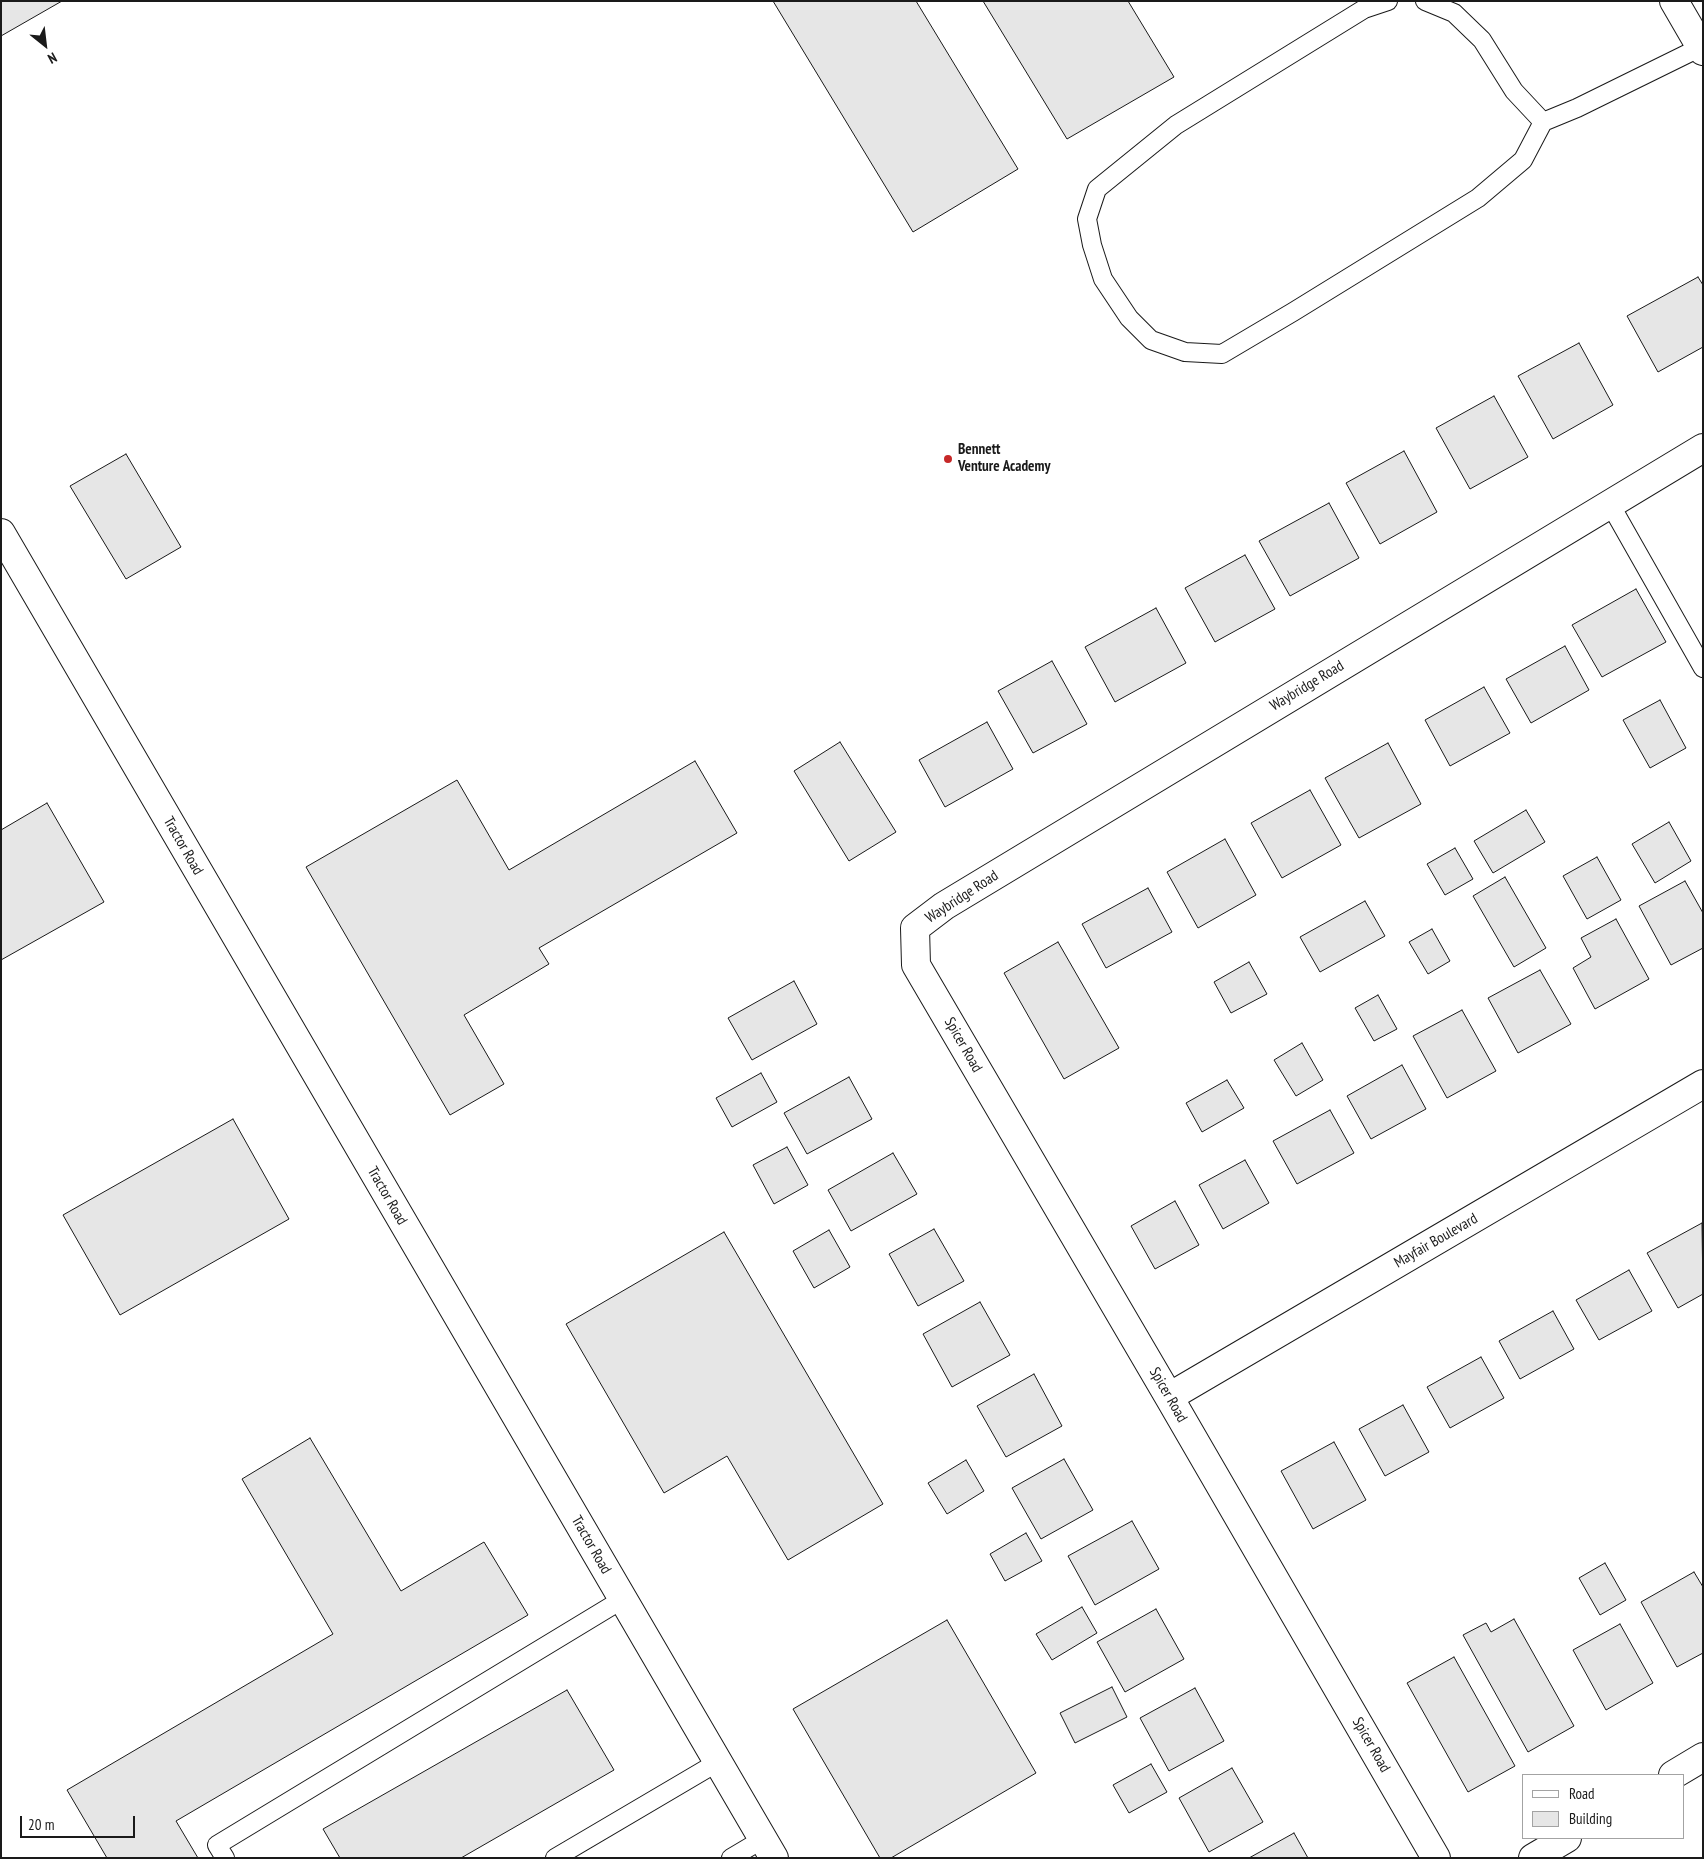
<!DOCTYPE html>
<html>
<head>
<meta charset="utf-8">
<style>
	body { margin:0 }
	#map { position:relative; width:1704px; height:1859px; overflow:hidden; background:#fff; font-family:"PT Sans Narrow",sans-serif }
	canvas { display:block }
	.frame { position:absolute; inset:0; border:2px solid #1a1a1a; pointer-events:none }
	.legend { position:absolute; left:1522px; top:1774px; width:162px; height:65px; box-sizing:border-box; background:#fff; border:1px solid #a3a3a3; margin:0; padding:6px 9px; list-style:none; font-size:15px; color:#1a1a1a }
	.legend li { display:flex; align-items:center; gap:10px; height:25px }
	.legend b { width:25px; border:1px solid #a3a3a3 }
	.north { position:absolute; left:20px; top:20px; width:50px; height:50px; -webkit-text-stroke:4px #fff; paint-order:stroke; rotate:151deg; font-size:14px; font-weight:700; line-height:20px; text-align:center; color:#1a1a1a }
	.north::after { content:''; display:block; margin:auto; width:18px; height:22px; background:#1a1a1a; clip-path:polygon(50% 0,100% 100%,50% 72%,0 100%) }
	.scale { position:absolute; left:20px; top:1816px; width:115px; height:22px; box-sizing:border-box; border:2px solid #1a1a1a; border-top:0; padding-left:6px; font-size:15px; line-height:18px; white-space:nowrap; color:#1a1a1a; -webkit-text-stroke:4px #fff; paint-order:stroke }
</style>
</head>
<body>
<div id="map">
<canvas width="1704" height="1859"></canvas>
<div class="frame"></div>
<ul class="legend">
<li><b style="height:6px;background:#fff"></b>Road</li>
<li><b style="height:14px;background:#e6e6e6"></b>Building</li>
</ul>
<div class="north">N</div>
<div class="scale">20 m</div>
</div>
<script>
const ctx = document.querySelector('canvas').getContext('2d');
ctx.lineJoin = 'round';
function paint(path, color) {
  ctx.fillStyle = color;
  ctx.fill(path, 'evenodd');
}
function poly(rows) {
  const path = new Path2D();
  for (const r of rows) {
    path.moveTo(r[0], r[1]);
    for (let i = 2; i < r.length; i += 2) path.lineTo(r[i], r[i + 1]);
  }
  return path;
}
function strokePath(path, color, width, dash) {
  ctx.strokeStyle = color;
  ctx.lineWidth = width;
  ctx.lineCap = dash ? 'butt' : 'round';
  ctx.setLineDash(dash || []);
  ctx.stroke(path);
}
function write(font, color, halo, rows, align = 'center') {
  ctx.font = font + ' "PT Sans Narrow",sans-serif';
  ctx.lineWidth = 4;
  ctx.setLineDash([]);
  ctx.textBaseline = 'middle';
  ctx.strokeStyle = halo;
  ctx.fillStyle = color;
  for (const [text, x, y, turn = 0] of rows) {
    ctx.save();
    ctx.translate(x, y);
    ctx.rotate((+turn || 0) * Math.PI / 180);
    ctx.textAlign = isNaN(turn) ? turn : align;
    if (halo) ctx.strokeText(text, 0, 0);
    ctx.fillText(text, 0, 0);
    ctx.restore();
  }
}
const building = poly([
	[1,1,62,1,1,36,1,1],
	[773,1,916,1,1018,169,913,232,773,1],
	[983,1,1128,1,1174,77,1067,139,983,1],
	[1698,277,1703,285,1703,347,1658,372,1627,316,1698,277],
	[1579,343,1613,405,1553,439,1518,376,1579,343],
	[1494,396,1528,457,1470,489,1436,428,1494,396],
	[1404,451,1437,512,1380,544,1346,483,1404,451],
	[126,454,181,547,126,579,70,486,126,454],
	[1329,503,1359,558,1290,596,1259,541,1329,503],
	[1245,555,1275,609,1215,642,1185,588,1245,555],
	[1636,589,1666,642,1602,677,1572,625,1636,589],
	[1156,608,1186,663,1115,702,1085,647,1156,608],
	[1565,646,1589,690,1531,723,1506,679,1565,646],
	[1052,661,1087,724,1033,753,998,691,1052,661],
	[1484,687,1510,733,1450,766,1425,720,1484,687],
	[1660,700,1686,748,1650,768,1623,720,1660,700],
	[987,722,1013,769,945,807,919,760,987,722],
	[840,742,896,832,849,861,794,771,840,742],
	[1388,743,1421,804,1359,838,1325,778,1388,743],
	[695,761,737,833,539,948,549,964,464,1015,504,1084,450,1115,306,867,457,780,509,870,695,761],
	[1310,790,1341,845,1282,878,1251,823,1310,790],
	[47,803,104,902,1,960,1,830,47,803],
	[1526,810,1545,842,1493,873,1474,841,1526,810],
	[1669,822,1691,861,1655,883,1632,844,1669,822],
	[1225,839,1256,895,1198,928,1167,872,1225,839],
	[1455,848,1473,879,1445,895,1427,864,1455,848],
	[1597,857,1621,900,1587,919,1563,876,1597,857],
	[1505,877,1546,948,1514,967,1473,896,1505,877],
	[1685,881,1703,913,1703,948,1671,965,1639,906,1685,881],
	[1148,888,1172,932,1106,968,1082,924,1148,888],
	[1365,901,1385,936,1320,972,1300,937,1365,901],
	[1616,919,1649,979,1595,1009,1573,968,1591,957,1581,938,1616,919],
	[1432,929,1450,961,1428,974,1409,942,1432,929],
	[1058,942,1119,1048,1064,1079,1004,973,1058,942],
	[1249,962,1267,994,1231,1013,1214,982,1249,962],
	[1540,970,1571,1024,1518,1053,1488,998,1540,970],
	[794,981,817,1024,752,1060,728,1018,794,981],
	[1378,995,1397,1029,1374,1041,1355,1008,1378,995],
	[1462,1010,1496,1071,1447,1098,1413,1036,1462,1010],
	[1302,1043,1323,1080,1296,1096,1274,1060,1302,1043],
	[1402,1065,1426,1109,1371,1139,1347,1096,1402,1065],
	[761,1073,777,1102,732,1127,716,1098,761,1073],
	[849,1077,872,1119,807,1154,784,1113,849,1077],
	[1227,1080,1244,1108,1202,1132,1186,1103,1227,1080],
	[1330,1110,1354,1153,1297,1184,1273,1141,1330,1110],
	[233,1119,289,1219,120,1315,63,1215,233,1119],
	[787,1147,808,1185,774,1204,753,1165,787,1147],
	[893,1153,917,1194,851,1231,828,1190,893,1153],
	[1245,1160,1269,1203,1223,1229,1199,1185,1245,1160],
	[1175,1201,1199,1245,1155,1269,1131,1226,1175,1201],
	[1702,1223,1703,1294,1678,1308,1647,1253,1702,1223],
	[934,1229,964,1281,918,1306,889,1254,934,1229],
	[829,1230,850,1267,814,1288,793,1251,829,1230],
	[724,1232,883,1504,788,1560,727,1456,664,1493,566,1324,724,1232],
	[1629,1270,1652,1311,1599,1340,1576,1300,1629,1270],
	[980,1302,1010,1355,952,1387,923,1334,980,1302],
	[1553,1311,1574,1349,1520,1379,1499,1341,1553,1311],
	[1481,1357,1504,1398,1450,1428,1427,1387,1481,1357],
	[1034,1374,1062,1426,1006,1457,977,1406,1034,1374],
	[1403,1405,1429,1452,1385,1476,1359,1429,1403,1405],
	[310,1438,401,1591,484,1542,528,1615,176,1821,198,1858,107,1858,67,1790,333,1634,242,1479,310,1438],
	[1334,1442,1366,1500,1313,1529,1281,1471,1334,1442],
	[1064,1459,1093,1510,1041,1539,1012,1488,1064,1459],
	[966,1460,984,1491,947,1514,928,1483,966,1460],
	[1132,1521,1159,1569,1095,1605,1068,1556,1132,1521],
	[1026,1533,1042,1561,1005,1581,990,1554,1026,1533],
	[1605,1563,1626,1600,1600,1615,1579,1578,1605,1563],
	[1694,1572,1703,1587,1703,1653,1677,1667,1641,1602,1694,1572],
	[1082,1607,1097,1633,1052,1660,1036,1634,1082,1607],
	[1156,1609,1184,1659,1125,1692,1097,1642,1156,1609],
	[1514,1619,1574,1726,1528,1752,1463,1635,1486,1623,1491,1632,1514,1619],
	[947,1620,1036,1773,891,1858,880,1858,793,1709,947,1620],
	[1620,1624,1653,1683,1606,1710,1573,1650,1620,1624],
	[1454,1657,1515,1766,1468,1792,1407,1683,1454,1657],
	[1112,1687,1127,1717,1075,1743,1060,1713,1112,1687],
	[1195,1688,1224,1741,1169,1771,1140,1718,1195,1688],
	[567,1690,614,1770,461,1858,340,1858,323,1829,567,1690],
	[1151,1764,1167,1792,1129,1813,1113,1785,1151,1764],
	[1232,1768,1263,1822,1209,1852,1179,1798,1232,1768],
	[1294,1833,1308,1858,1249,1858,1294,1833]
]);
const lane = poly([
	[1388,1,1364,9,1176,125,1097,189,1087,219,1092,245,1103,279,1129,318,1151,340,1185,352,1222,354,1293,312,1478,198,1523,160,1543,122,1577,108,1701,47],
	[1425,1,1454,13,1482,40,1514,91,1543,122],
	[1610,504,1703,668],
	[225,1858,217,1845,623,1599],
	[555,1858,718,1762],
	[731,1858,763,1839]
]);
const street = poly([
	[1,533,774,1858],
	[1169,1397,1703,1084],
	[1673,1775,1703,1757],
	[1436,1858,1169,1397,916,965,915,928,944,906,1703,448],
	[1533,1858,1567,1838]
]);
const secondary = poly([
	[1674,1,1703,51]
]);
const markers = [
	[948,459,5,"#c62828"]
];
const poiNames = [
	["Bennett",958,450],
	["Venture Academy",958,467]
];
const streetNames = [
	["Waybridge Road",1307,686,-31],
	["Tractor Road",183,846,60],
	["Waybridge Road",962,897,-33],
	["Spicer Road",963,1045,60],
	["Tractor Road",387,1196,60],
	["Mayfair Boulevard",1436,1241,-30],
	["Spicer Road",1168,1395,60],
	["Tractor Road",591,1545,60],
	["Spicer Road",1371,1745,60]
];
paint(building, '#e6e6e6');
strokePath(building, '#1a1a1a', 1);
strokePath(lane, '#1a1a1a', 20);
strokePath(street, '#1a1a1a', 30);
strokePath(secondary, '#1a1a1a', 30);
strokePath(lane, '#fff', 18);
strokePath(street, '#fff', 28);
strokePath(secondary, '#fff', 28);
for (const [x, y, r, color] of markers) {
  const dot = new Path2D();
  dot.arc(x, y, r, 0, 2 * Math.PI);
  ctx.fillStyle = color;
  ctx.fill(dot);
  strokePath(dot, '#fff', 2);
}
write('bold 15px', '#1a1a1a', '#fff', poiNames, 'left');
write('15px', '#1a1a1a', '#fff', streetNames);
</script>
</body>
</html>
